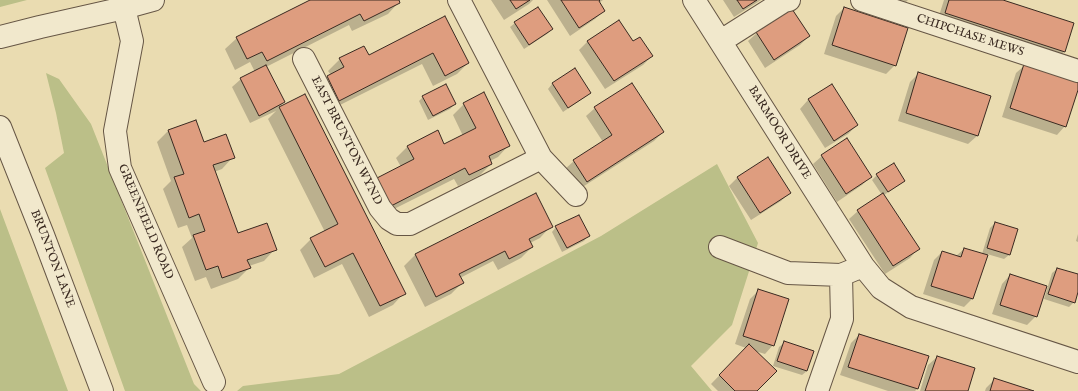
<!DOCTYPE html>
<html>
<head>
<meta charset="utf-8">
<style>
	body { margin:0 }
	canvas { display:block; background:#eadcb1 }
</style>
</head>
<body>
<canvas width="1078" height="391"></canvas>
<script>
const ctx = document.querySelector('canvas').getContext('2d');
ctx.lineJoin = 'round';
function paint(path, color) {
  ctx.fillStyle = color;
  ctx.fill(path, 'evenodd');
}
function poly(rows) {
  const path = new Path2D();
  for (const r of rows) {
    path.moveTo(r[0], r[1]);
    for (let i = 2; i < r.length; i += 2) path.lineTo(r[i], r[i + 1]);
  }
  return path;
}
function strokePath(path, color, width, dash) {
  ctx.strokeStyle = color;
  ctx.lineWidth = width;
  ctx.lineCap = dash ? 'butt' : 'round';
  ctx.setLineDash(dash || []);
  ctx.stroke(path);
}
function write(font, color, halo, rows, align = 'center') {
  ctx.font = font + ' "IM FELL English",serif';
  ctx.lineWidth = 4;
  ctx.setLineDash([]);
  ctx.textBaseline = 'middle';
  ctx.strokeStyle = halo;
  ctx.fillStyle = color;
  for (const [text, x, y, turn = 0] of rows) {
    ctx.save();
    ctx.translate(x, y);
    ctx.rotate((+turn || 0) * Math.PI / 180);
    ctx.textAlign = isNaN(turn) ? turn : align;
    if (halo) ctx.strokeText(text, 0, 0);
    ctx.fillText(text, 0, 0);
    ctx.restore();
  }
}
const green = poly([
	[0,0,27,0,0,7],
	[46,73,59,79,91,124,194,384,201,391,125,391,45,168,64,153,56,113],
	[717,164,758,243,732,325,691,366,712,391,237,391,243,386,339,374,601,236],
	[0,209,68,391,0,391]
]);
const shadow = poly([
	[312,0,398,0,399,2,388,14,352,31,349,25,266,67,284,102,278,108,304,95,404,293,393,305,369,317,342,264,314,278,300,250,311,239,325,232,268,119,276,111,250,123,232,87,241,79,255,72,250,62,235,70,225,49,237,38],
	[491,0,533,0,529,4,504,20],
	[547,0,603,0,599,3,604,10,595,19,570,36],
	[723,0,761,0,734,17],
	[876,0,908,0,900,8],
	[944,0,1000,0,1073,24,1064,52,1055,60,937,22],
	[844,8,895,65,886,74,824,54,836,16],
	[445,17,468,63,457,74,433,86,422,64,328,111,316,88,327,77,331,75,328,71,340,59,364,47,368,56],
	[515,23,552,29,547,34,524,49,510,27],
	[757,33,809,36,800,45,765,68,748,41],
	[588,41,632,43,652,56,643,65,605,89,579,50],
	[1025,65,1078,82,1078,87,1065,126,1057,135,1002,117,1016,73],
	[574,70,589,93,585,97,563,112,548,89,552,84],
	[919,73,990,97,977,136,968,144,898,121,910,82],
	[831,85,857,125,848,134,825,148,800,109,808,100],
	[423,97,455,104,450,109,428,120,419,101],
	[464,104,509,145,498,157,490,161,491,164,480,175,458,186,454,179,380,216,401,167,396,158,407,147,437,132,444,145,463,136,453,115],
	[595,108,663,132,654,141,578,190,565,169,574,161,603,142,586,116],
	[195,121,204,143,233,157,222,169,214,172,237,235,275,249,264,261,249,266,249,268,238,279,211,289,206,277,195,281,182,247,192,238,187,225,178,228,163,189,171,181,157,142,168,131],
	[822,156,871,176,862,185,837,202,813,164],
	[893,165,904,181,899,185,884,195,918,249,910,258,885,274,849,219,858,211,882,195,872,180,877,175],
	[738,177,790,192,781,201,751,220,729,186],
	[535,195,551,226,540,238,530,243,532,247,521,258,498,270,493,261,460,278,462,283,451,294,425,307,404,266,415,255],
	[995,223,1017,230,1009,255,1004,259,987,254,972,299,964,307,923,294,934,260,942,252,956,256,964,249,982,254,990,228],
	[556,227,588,236,584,241,562,252,552,232],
	[1078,234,1078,242,1076,241],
	[1057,269,1078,275,1078,289,1074,302,1069,307,1044,299,1052,273],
	[1010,275,1036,316,1027,325,992,314,1002,284],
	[759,290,773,345,765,354,755,351,755,391,718,391,711,384,746,348,735,344,750,299],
	[859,335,927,357,917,389,915,391,888,391,840,375,851,343],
	[784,343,807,371,802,375,773,366,779,347],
	[937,357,967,391,920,391,928,365],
	[995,379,1031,391,985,391,986,388]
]);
const building = poly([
	[310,0,399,0,400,3,364,21,360,14,267,61,262,52,247,59,236,37,310,0],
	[510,0,530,0,516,9,510,0],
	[561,0,600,0,599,1,605,11,579,28,561,0],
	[737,0,757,0,743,9,737,0],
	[949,0,1003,0,1074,23,1065,52,945,13,949,0],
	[538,7,553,29,529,45,514,22,538,7],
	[844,7,908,28,896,66,832,45,844,7],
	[792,9,810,36,774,60,756,32,792,9],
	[445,16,469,63,445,76,433,53,339,101,327,76,344,67,339,58,364,46,369,55,445,16],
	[619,20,633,41,640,37,653,56,614,81,587,41,619,20],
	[1024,64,1078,81,1078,90,1066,127,1010,108,1024,64],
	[266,65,285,102,259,116,240,78,266,65],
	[575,68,591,93,568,108,552,83,575,68],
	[918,72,991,96,978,136,906,113,918,72],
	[632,83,664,132,587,182,573,160,612,135,594,107,632,83],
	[446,84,456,104,433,116,422,96,446,84],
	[832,84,858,125,834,141,808,99,832,84],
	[484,92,510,146,489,156,492,164,469,175,465,168,391,206,377,178,414,159,407,146,438,130,444,144,476,128,463,103,484,92],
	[305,94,406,294,380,306,353,253,325,267,310,238,338,224,279,107,305,94],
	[196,120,204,142,226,134,235,158,213,165,238,233,267,223,277,250,247,260,251,268,222,278,218,266,206,270,193,235,205,231,199,214,189,218,174,177,184,174,168,130,196,120],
	[847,138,872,177,846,194,821,155,847,138],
	[768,157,791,193,760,213,737,177,768,157],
	[894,163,905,181,888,192,876,174,894,163],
	[536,193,553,227,529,239,533,247,509,259,505,251,459,274,464,283,436,297,415,254,536,193],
	[883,193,920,249,893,266,857,210,883,193],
	[579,215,590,236,567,248,555,226,579,215],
	[995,222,1018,229,1010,255,987,248,995,222],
	[964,248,988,255,973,299,931,286,942,251,961,257,964,248],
	[1057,268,1078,274,1078,292,1075,303,1048,294,1057,268],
	[1010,274,1047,286,1037,317,1000,305,1010,274],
	[758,289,789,299,774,346,743,336,758,289],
	[859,334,929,356,918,389,848,367,859,334],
	[784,341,814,351,807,371,777,361,784,341],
	[749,344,777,371,757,391,735,391,719,375,749,344],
	[937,356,975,368,968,391,925,391,937,356],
	[994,378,1034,391,990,391,994,378]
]);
const minor = poly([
	[459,0,541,158,576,195],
	[694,0,863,266,881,288,911,307,1078,362],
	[862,0,1078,71],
	[124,8,132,41,115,131,120,168,214,382],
	[0,37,40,27,124,8,153,0],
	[721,41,784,1,789,0],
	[304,59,380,208,389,219,397,224,410,224,541,158],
	[0,127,43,235,102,391],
	[720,247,788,273,841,275,863,266],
	[817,391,842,319,841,275]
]);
const streetNames = [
	["CHIPCHASE MEWS",970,36,18],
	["BARMOOR DRIVE",779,133,58],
	["EAST BRUNTON WYND",346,141,63],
	["GREENFIELD ROAD",145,222,67],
	["BRUNTON LANE",52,259,69]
];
paint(green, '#bbbf88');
paint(shadow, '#0003');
paint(building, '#de9d7f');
strokePath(building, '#3a2a21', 1);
strokePath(minor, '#665645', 24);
strokePath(minor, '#f1e8cc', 22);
write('12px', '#3a2a21', '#f1e8cc', streetNames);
</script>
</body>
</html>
